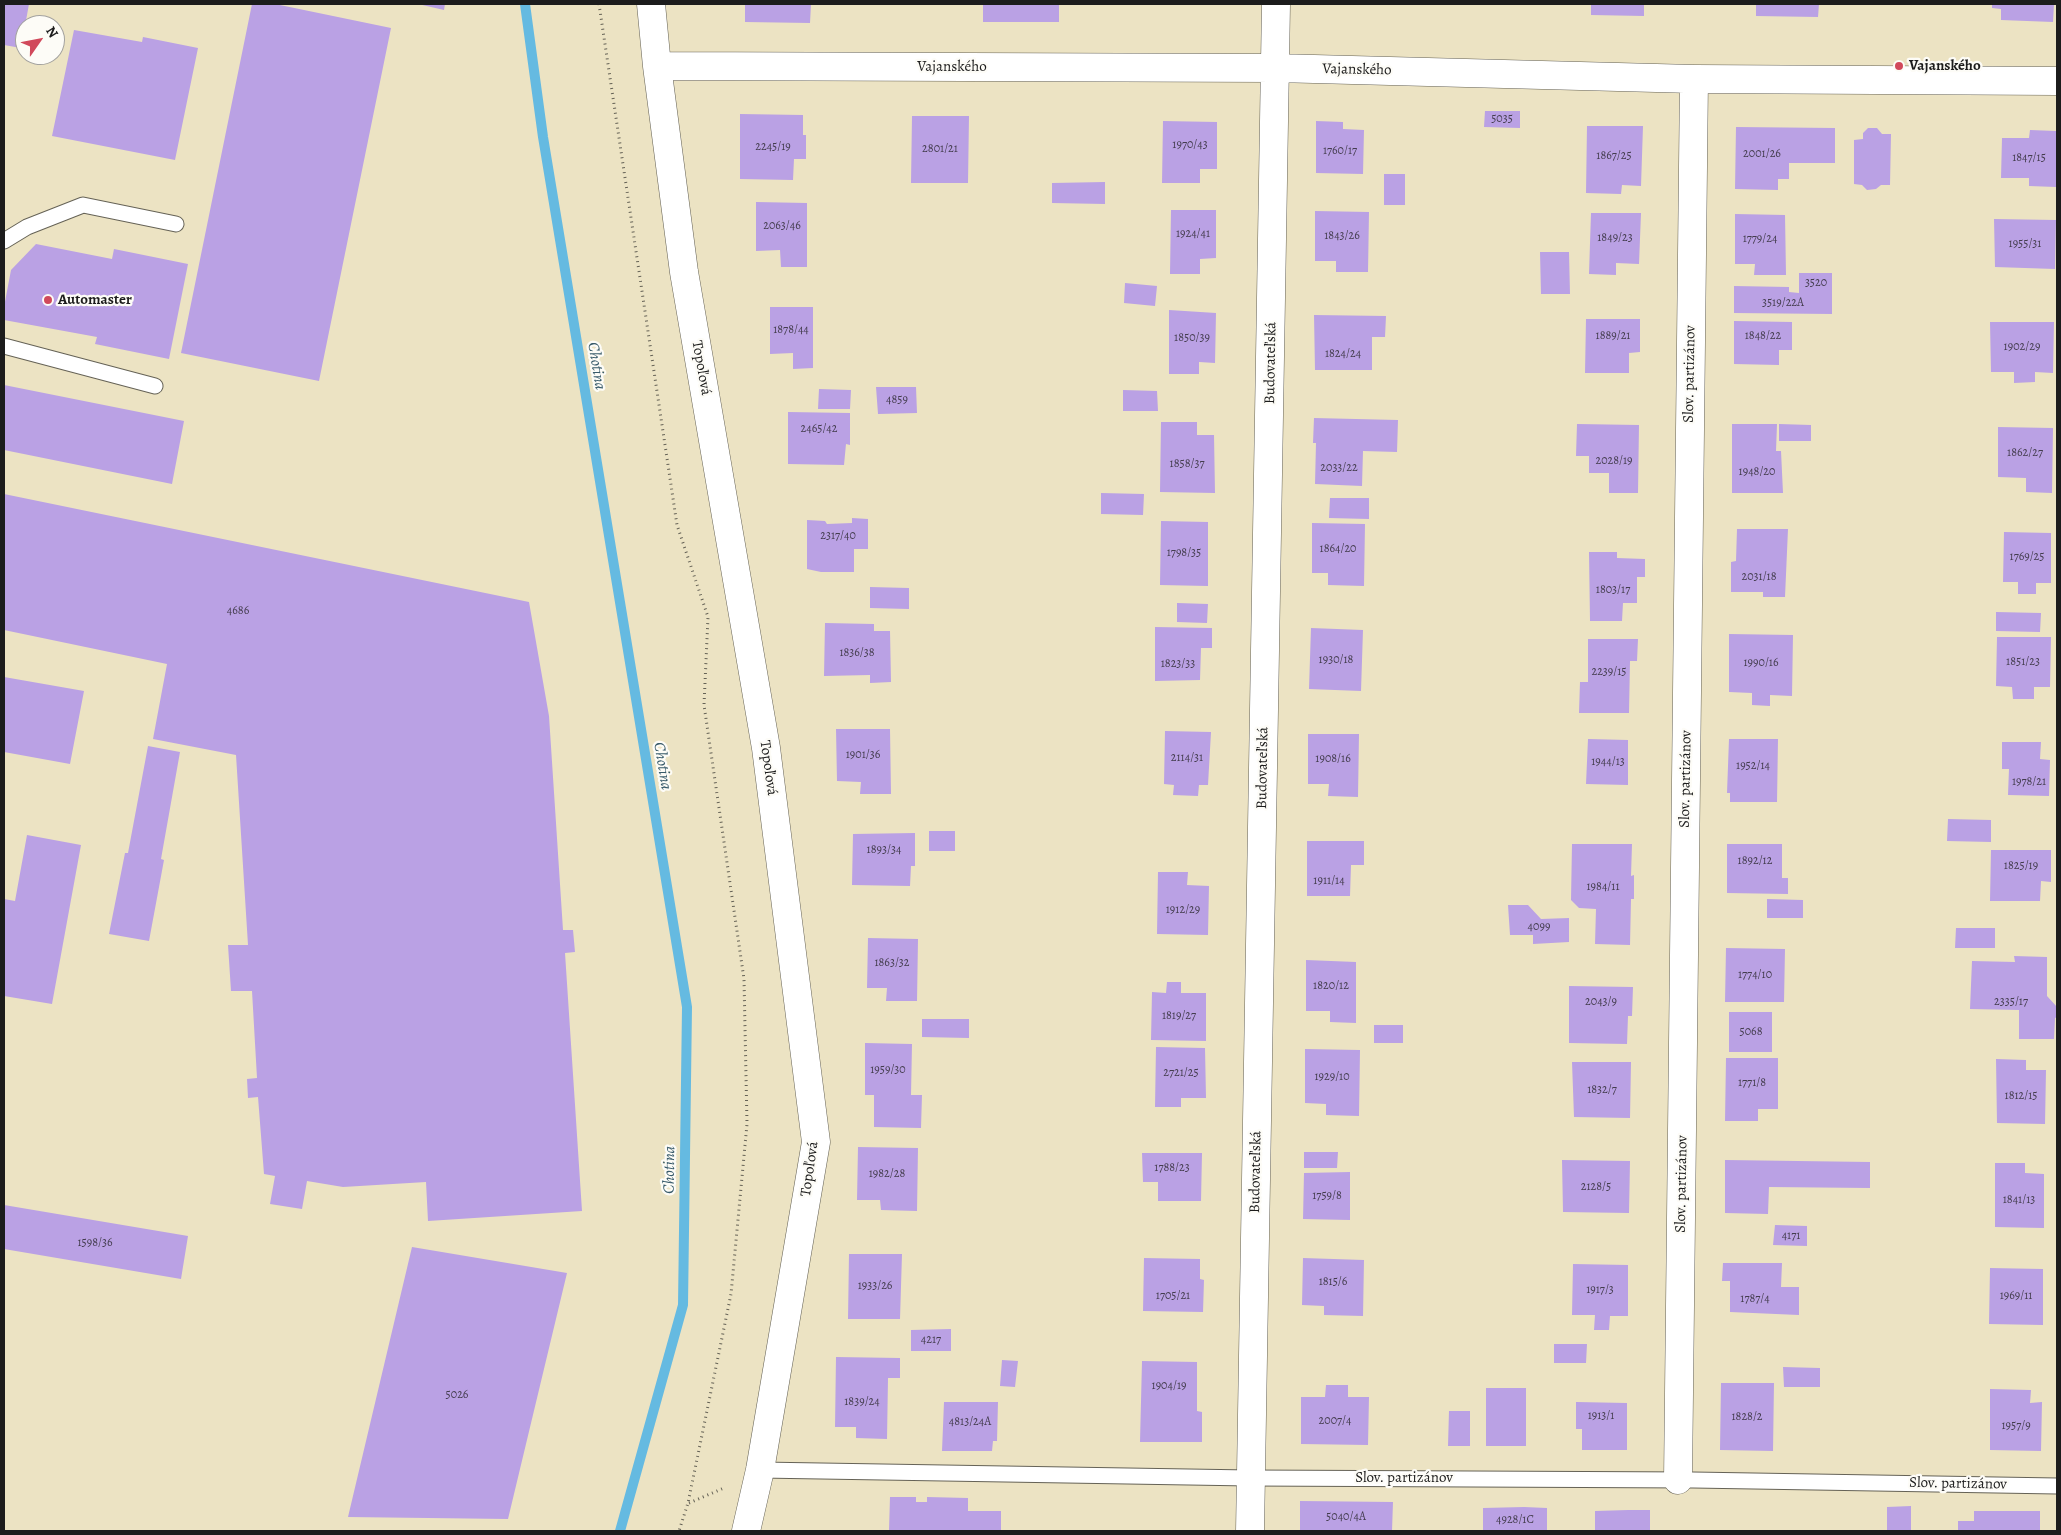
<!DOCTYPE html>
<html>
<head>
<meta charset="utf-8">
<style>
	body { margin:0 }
	#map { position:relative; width:2061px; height:1535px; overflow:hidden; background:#ece3c3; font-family:Alegreya,serif }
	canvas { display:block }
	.frame { position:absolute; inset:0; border:5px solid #1c1c1c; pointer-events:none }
	.north { position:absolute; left:15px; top:15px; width:50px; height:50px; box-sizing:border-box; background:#fdfcf7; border:1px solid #a3a29f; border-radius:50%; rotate:57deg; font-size:14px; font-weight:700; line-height:20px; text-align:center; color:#1c1c1c }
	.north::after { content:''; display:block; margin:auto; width:18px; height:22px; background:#d1495b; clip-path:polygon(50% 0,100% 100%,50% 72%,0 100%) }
</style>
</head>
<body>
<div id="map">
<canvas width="2061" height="1535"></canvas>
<div class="frame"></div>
<div class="north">N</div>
</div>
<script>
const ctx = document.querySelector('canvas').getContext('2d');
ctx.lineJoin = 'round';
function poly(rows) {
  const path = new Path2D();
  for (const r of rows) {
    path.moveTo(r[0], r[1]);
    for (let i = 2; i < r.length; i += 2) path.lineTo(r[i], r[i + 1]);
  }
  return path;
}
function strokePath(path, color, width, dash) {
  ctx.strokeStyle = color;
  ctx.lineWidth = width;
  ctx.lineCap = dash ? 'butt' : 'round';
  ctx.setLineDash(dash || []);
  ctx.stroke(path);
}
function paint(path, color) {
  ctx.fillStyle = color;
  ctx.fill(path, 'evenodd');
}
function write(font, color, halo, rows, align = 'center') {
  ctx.font = font + ' Alegreya,serif';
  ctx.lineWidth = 4.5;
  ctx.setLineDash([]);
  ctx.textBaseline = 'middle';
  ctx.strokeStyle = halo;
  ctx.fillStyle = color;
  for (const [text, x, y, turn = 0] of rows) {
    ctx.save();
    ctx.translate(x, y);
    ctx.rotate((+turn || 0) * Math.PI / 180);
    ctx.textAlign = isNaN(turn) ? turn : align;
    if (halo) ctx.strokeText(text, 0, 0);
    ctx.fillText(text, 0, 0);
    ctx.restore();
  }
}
const stream = poly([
	[525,4,543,137,687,1007,683,1305,620,1531]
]);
const building = poly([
	[4,4,29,4,21,48,4,45],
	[252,4,275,4,391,28,319,381,181,353],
	[418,4,445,4,444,10],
	[745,4,811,4,810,23,745,22],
	[983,4,1059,4,1059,22,983,22],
	[1591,4,1644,4,1644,16,1591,15],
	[1756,4,1819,4,1818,17,1756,16],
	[1992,4,2054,4,2053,22,2001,20,2001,9,1992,8],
	[74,30,142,42,143,37,198,48,175,160,52,136],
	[1485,111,1520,111,1520,128,1484,127],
	[740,114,803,115,803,135,806,135,806,159,794,159,793,180,740,179],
	[912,116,969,116,968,183,911,183],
	[1163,121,1217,122,1217,169,1200,169,1200,183,1162,183],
	[1316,121,1343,122,1343,129,1364,130,1363,174,1316,173],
	[1587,126,1643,126,1641,186,1622,185,1621,194,1586,193],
	[1736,127,1835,128,1835,163,1789,163,1789,179,1778,179,1778,190,1735,189],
	[1868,128,1877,128,1882,134,1891,134,1890,185,1881,185,1876,189,1867,190,1862,185,1854,184,1854,140,1863,139,1863,133],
	[2030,130,2056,131,2056,187,2029,186,2029,178,2001,178,2002,138,2029,138],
	[1384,174,1405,174,1405,205,1384,205],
	[1105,182,1105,204,1052,203,1052,183],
	[756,202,807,203,807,267,781,267,780,250,756,251],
	[1171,210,1216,210,1216,258,1200,259,1200,274,1170,274],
	[1315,211,1369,212,1368,272,1336,272,1336,261,1315,261],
	[1591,213,1641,213,1639,264,1616,263,1616,275,1589,274],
	[1735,214,1785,215,1786,275,1754,275,1755,264,1735,264],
	[1994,219,2056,220,2055,269,1995,267],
	[36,244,112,259,114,249,188,264,169,359,95,344,97,337,4,320,4,307,11,270],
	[1540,252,1569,252,1570,294,1541,294],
	[1799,273,1832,273,1832,314,1734,313,1734,286,1789,287,1789,292,1799,293],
	[1125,283,1157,286,1155,306,1124,303],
	[770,307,813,307,813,368,793,369,793,353,770,354],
	[1169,310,1216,313,1215,363,1199,362,1199,374,1169,374],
	[1314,315,1386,316,1385,337,1372,337,1372,370,1315,370],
	[1586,319,1640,319,1640,352,1629,353,1629,373,1585,373],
	[1734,321,1792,322,1792,350,1779,350,1779,365,1734,364],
	[1990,322,2054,322,2053,373,2035,372,2035,382,2014,383,2014,372,1991,372],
	[4,385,184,421,172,484,4,450],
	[876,387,916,387,917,413,878,414],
	[819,389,851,390,850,409,818,409],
	[1123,390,1157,391,1158,411,1123,411],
	[788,412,850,413,850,445,846,444,844,465,788,464],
	[1314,418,1398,420,1397,452,1363,451,1362,486,1315,484,1316,443,1313,443],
	[1161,422,1197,422,1197,435,1214,435,1215,493,1160,492],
	[1577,424,1639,425,1638,493,1609,493,1609,473,1589,473,1589,456,1576,456],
	[1732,424,1777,424,1776,451,1781,451,1783,493,1732,493],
	[1779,424,1811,425,1811,441,1779,441],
	[1998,427,2053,428,2052,493,2026,492,2026,478,1998,477],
	[1101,493,1144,494,1143,515,1101,514],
	[4,494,529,602,549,716,563,930,573,930,575,952,565,953,582,1211,428,1221,426,1182,343,1187,307,1181,302,1209,270,1204,275,1176,264,1174,258,1097,248,1098,247,1079,257,1078,252,991,231,991,228,945,248,945,236,755,153,739,167,664,4,630],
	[1330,498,1369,498,1369,519,1329,518],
	[852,518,868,519,868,549,854,549,854,572,821,572,807,569,807,520,825,521,827,524,852,523],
	[1161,521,1208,522,1208,586,1160,585],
	[1312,523,1365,524,1364,586,1328,585,1328,573,1312,573],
	[1737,529,1788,529,1785,597,1763,597,1763,592,1731,592,1731,562,1736,561],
	[2004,532,2051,533,2051,583,2036,583,2036,594,2018,594,2018,582,2003,582],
	[1589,552,1617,552,1617,558,1645,559,1645,577,1637,577,1637,603,1623,603,1622,621,1590,621],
	[870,587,909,588,909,609,870,608],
	[1177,603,1208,604,1207,623,1177,622],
	[1996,612,2041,613,2040,632,1996,631],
	[825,623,874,624,874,631,890,631,891,682,870,683,870,675,824,676],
	[1155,627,1212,628,1212,648,1201,648,1200,680,1155,681],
	[1311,628,1363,630,1361,691,1309,689],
	[1729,634,1793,635,1792,696,1770,695,1770,706,1752,705,1752,693,1729,692],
	[1997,637,2051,637,2050,687,2034,687,2034,699,2013,699,2012,687,1996,686],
	[1588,639,1638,639,1637,661,1630,661,1629,713,1579,713,1580,682,1588,682],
	[4,677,84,691,70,764,4,752],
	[836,729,890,729,891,794,860,794,861,782,837,781],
	[1165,731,1211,732,1208,785,1199,785,1198,796,1173,795,1174,785,1164,784],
	[1308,734,1359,734,1358,797,1328,796,1329,784,1308,784],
	[1588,739,1628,740,1628,785,1586,784],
	[1729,739,1778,739,1777,802,1730,802,1730,793,1727,793],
	[2002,742,2041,742,2040,759,2050,760,2049,796,2008,795,2009,769,2002,769],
	[148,746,180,752,161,859,164,860,149,941,109,934,125,853,128,853],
	[1948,819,1991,820,1991,842,1947,841],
	[929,831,955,831,955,851,929,851],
	[915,833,915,866,911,866,910,886,852,885,853,834],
	[27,835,81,845,52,1004,4,996,4,899,15,901],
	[1307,841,1364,841,1364,865,1351,865,1350,896,1307,896],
	[1572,844,1632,844,1631,876,1634,875,1634,899,1631,899,1630,945,1595,944,1596,909,1579,908,1571,900],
	[1727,844,1782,844,1782,878,1788,878,1788,894,1727,893],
	[1991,850,2051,850,2051,882,2041,881,2040,901,1990,901],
	[1158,872,1188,872,1187,885,1209,886,1208,935,1157,934],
	[1767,899,1803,900,1803,918,1767,918],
	[1508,905,1528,905,1541,919,1569,918,1569,942,1533,944,1533,935,1510,935],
	[1956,928,1995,928,1995,948,1955,948],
	[868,938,918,939,917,1001,886,1001,887,988,867,988],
	[1726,948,1785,949,1784,1002,1725,1002],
	[2014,956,2047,957,2047,996,2057,1007,2057,1017,2055,1018,2054,1039,2019,1039,2019,1010,1970,1009,1972,961,2015,962],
	[1306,960,1356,962,1356,1023,1330,1022,1330,1011,1306,1011],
	[1167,982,1181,982,1181,993,1206,993,1206,1041,1151,1040,1152,992,1166,993],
	[1569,986,1633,987,1632,1016,1628,1016,1627,1044,1569,1043],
	[1729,1012,1772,1012,1772,1052,1729,1052],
	[922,1019,969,1019,969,1038,922,1037],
	[1374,1025,1403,1025,1403,1043,1374,1043],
	[865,1043,912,1044,911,1095,922,1095,921,1128,874,1127,874,1095,865,1095],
	[1156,1047,1205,1048,1206,1098,1181,1098,1181,1107,1155,1107],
	[1305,1049,1360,1050,1359,1116,1326,1115,1326,1104,1305,1103],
	[1726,1058,1778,1058,1778,1109,1758,1109,1758,1121,1725,1121],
	[1996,1059,2026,1060,2026,1070,2046,1070,2045,1124,1997,1123],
	[1572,1062,1631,1062,1630,1118,1574,1117],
	[858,1147,918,1148,917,1211,881,1210,880,1200,857,1200],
	[1304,1152,1338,1152,1337,1168,1304,1168],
	[1142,1153,1202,1153,1201,1201,1158,1201,1158,1182,1143,1182],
	[1562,1160,1630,1161,1629,1213,1563,1212],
	[1725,1160,1870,1162,1870,1188,1769,1187,1768,1214,1725,1213],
	[1995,1163,2025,1163,2025,1173,2044,1174,2044,1228,1995,1227],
	[1350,1172,1350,1220,1303,1219,1304,1173],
	[4,1205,188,1236,181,1279,4,1249],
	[1775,1225,1807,1226,1807,1246,1773,1245],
	[412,1247,567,1273,508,1519,348,1517],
	[849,1254,902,1254,900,1319,848,1319],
	[1144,1258,1200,1259,1200,1279,1204,1280,1203,1312,1143,1311],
	[1303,1258,1364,1260,1363,1316,1324,1315,1324,1306,1302,1305],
	[1723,1263,1782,1263,1781,1287,1799,1287,1799,1315,1730,1312,1730,1281,1722,1281],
	[1573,1264,1628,1265,1628,1316,1610,1316,1609,1330,1594,1330,1595,1315,1572,1315],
	[1990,1268,2043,1269,2043,1325,1989,1324],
	[951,1329,951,1351,911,1351,911,1330],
	[1554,1344,1587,1344,1586,1363,1554,1363],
	[836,1357,900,1358,900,1378,888,1378,887,1439,856,1438,856,1427,835,1427],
	[1002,1360,1018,1361,1015,1387,1000,1386],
	[1142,1361,1197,1362,1197,1411,1202,1412,1202,1442,1140,1442],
	[1783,1367,1820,1368,1820,1387,1784,1387],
	[1721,1383,1774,1383,1773,1451,1720,1450],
	[1326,1385,1348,1385,1348,1397,1369,1397,1368,1445,1301,1444,1301,1397,1325,1397],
	[1486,1388,1526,1388,1526,1446,1486,1446],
	[1990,1389,2031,1390,2030,1403,2042,1402,2041,1451,1990,1450],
	[944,1402,998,1402,997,1441,993,1441,992,1451,942,1451],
	[1576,1402,1627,1403,1627,1450,1582,1450,1582,1429,1576,1429],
	[1449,1411,1470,1411,1470,1446,1448,1446],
	[890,1497,916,1497,916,1502,927,1502,927,1497,968,1498,968,1511,1001,1511,1001,1531,889,1531],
	[1300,1501,1393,1502,1392,1531,1300,1531],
	[1911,1506,1911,1531,1887,1531,1887,1507],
	[1524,1507,1547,1508,1547,1531,1483,1531,1483,1508],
	[1628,1510,1650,1510,1650,1531,1595,1531,1595,1511],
	[1974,1511,2040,1511,2040,1531,1958,1531,1958,1521,1974,1521]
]);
const path = poly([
	[599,4,677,525,708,617,704,705,744,979,747,1124,731,1294,688,1503,679,1531],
	[689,1503,724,1488]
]);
const lane = poly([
	[4,241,27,227,83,205,176,224],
	[4,346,155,386],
	[760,1470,1250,1478,1693,1480,2057,1486]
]);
const street = poly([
	[651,4,657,66,684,272,766,748,816,1142,760,1470,746,1531],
	[657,66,1276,68,1694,79,2057,81],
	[1678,1480,1694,79],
	[1250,1531,1276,4]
]);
const markers = [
	[1899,66,5,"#d1495b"],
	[48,300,5,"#d1495b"]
];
const numberNames = [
	["5035",1502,119],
	["1970/43",1190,145],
	["2245/19",773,147],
	["2801/21",940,149],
	["1760/17",1340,151],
	["2001/26",1762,154],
	["1867/25",1614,156],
	["1847/15",2029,158],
	["2063/46",782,226],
	["1924/41",1193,234],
	["1843/26",1342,236],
	["1849/23",1615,238],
	["1779/24",1760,239],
	["1955/31",2025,244],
	["3520",1816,283],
	["3519/22A",1783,303],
	["1878/44",791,330],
	["1889/21",1613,336],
	["1848/22",1763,336],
	["1850/39",1192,338],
	["1902/29",2022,347],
	["1824/24",1343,354],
	["4859",897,400],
	["2465/42",819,429],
	["1862/27",2025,453],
	["2028/19",1614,461],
	["1858/37",1187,464],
	["2033/22",1339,468],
	["1948/20",1757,472],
	["2317/40",838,536],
	["1864/20",1338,549],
	["1798/35",1184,553],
	["1769/25",2027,557],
	["2031/18",1759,577],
	["1803/17",1613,590],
	["4686",238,611],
	["1836/38",857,653],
	["1930/18",1336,660],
	["1851/23",2023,662],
	["1990/16",1761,663],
	["1823/33",1178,664],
	["2239/15",1609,672],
	["1901/36",863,755],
	["2114/31",1187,758],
	["1908/16",1333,759],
	["1944/13",1608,762],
	["1952/14",1753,766],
	["1978/21",2029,782],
	["1893/34",884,850],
	["1892/12",1755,861],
	["1825/19",2021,866],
	["1911/14",1329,881],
	["1984/11",1603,887],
	["1912/29",1183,910],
	["4099",1539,927],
	["1863/32",892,963],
	["1774/10",1755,975],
	["1820/12",1331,986],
	["2043/9",1601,1002],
	["2335/17",2011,1002],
	["1819/27",1179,1016],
	["5068",1751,1032],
	["1959/30",888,1070],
	["2721/25",1181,1073],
	["1929/10",1332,1077],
	["1771/8",1752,1083],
	["1832/7",1602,1090],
	["1812/15",2021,1096],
	["1788/23",1172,1168],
	["1982/28",887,1174],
	["2128/5",1596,1187],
	["1759/8",1327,1196],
	["1841/13",2019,1200],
	["4171",1791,1236],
	["1598/36",95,1243],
	["1815/6",1333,1282],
	["1933/26",875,1286],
	["1917/3",1600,1290],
	["1705/21",1173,1296],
	["1969/11",2016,1296],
	["1787/4",1755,1299],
	["4217",931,1340],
	["1904/19",1169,1386],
	["5026",457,1395],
	["1839/24",862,1402],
	["1913/1",1601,1416],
	["1828/2",1747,1417],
	["2007/4",1335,1421],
	["4813/24A",970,1422],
	["1957/9",2016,1426],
	["5040/4A",1346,1517],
	["4928/1C",1515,1520]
];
const poiNames = [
	["Vajanského",1909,66],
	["Automaster",58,300]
];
const streetNames = [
	["Vajanského",952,67],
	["Vajanského",1357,70,1],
	["Budovateľská",1271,363,-89],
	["Topoľová",701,368,80],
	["Slov. partizánov",1690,374,-89],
	["Topoľová",768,768,82],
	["Budovateľská",1263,768,-89],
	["Slov. partizánov",1686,779,-89],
	["Topoľová",810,1169,-82],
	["Budovateľská",1256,1172,-89],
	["Slov. partizánov",1682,1184,-89],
	["Slov. partizánov",1404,1478],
	["Slov. partizánov",1958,1484,1]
];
const waterNames = [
	["Chotina",596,366,81],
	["Chotina",662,766,81],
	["Chotina",670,1170,-89]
];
strokePath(stream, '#65bae1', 10);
paint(building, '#baa1e4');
strokePath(lane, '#656256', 17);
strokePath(street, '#656256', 29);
strokePath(path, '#656256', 3, [1, 4]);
strokePath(lane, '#fff', 15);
strokePath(street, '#fff', 28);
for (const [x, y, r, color] of markers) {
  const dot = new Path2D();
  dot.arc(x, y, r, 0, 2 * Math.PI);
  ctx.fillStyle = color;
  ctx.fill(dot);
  strokePath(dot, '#fdfcf7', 2);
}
write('12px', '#443d4e', null, numberNames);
write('bold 15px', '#1c1c1c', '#fdfcf7', poiNames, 'left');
write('15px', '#1c1c1c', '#fdfcf7', streetNames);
write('italic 16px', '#395b6b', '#fdfcf7', waterNames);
</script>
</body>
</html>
